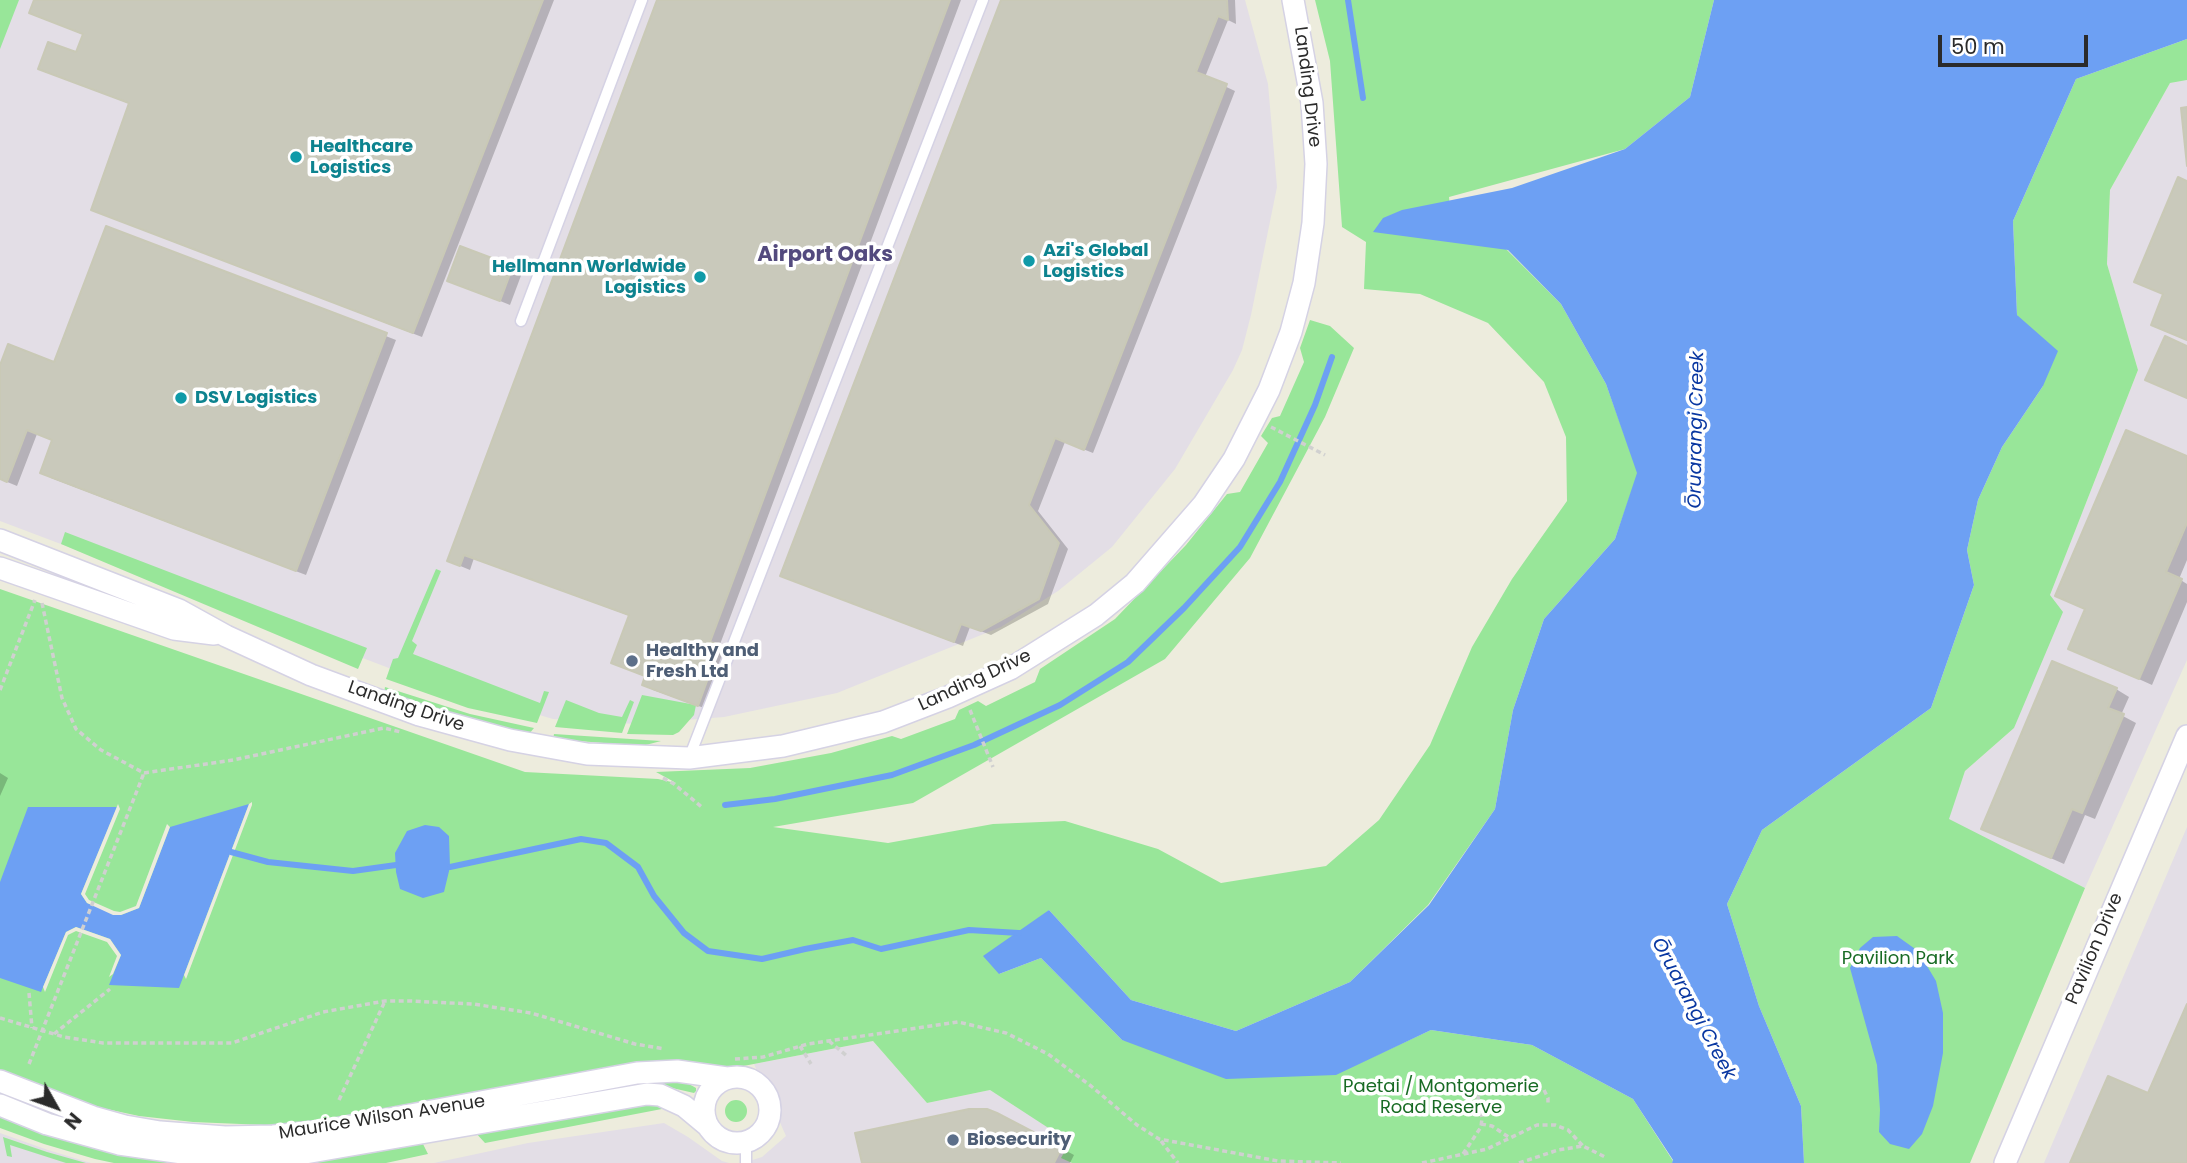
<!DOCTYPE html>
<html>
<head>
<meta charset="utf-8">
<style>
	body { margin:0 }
	#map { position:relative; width:2187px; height:1163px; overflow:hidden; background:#edecdd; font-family:Poppins,sans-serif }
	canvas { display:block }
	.north { position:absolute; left:21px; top:1072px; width:70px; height:70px; -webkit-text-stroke:5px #fff; paint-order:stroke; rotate:130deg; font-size:19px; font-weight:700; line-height:28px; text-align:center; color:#2b2b2b }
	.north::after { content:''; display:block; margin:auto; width:24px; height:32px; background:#2b2b2b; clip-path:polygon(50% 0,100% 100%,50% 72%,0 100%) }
	.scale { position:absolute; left:1938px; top:35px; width:150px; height:32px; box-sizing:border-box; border:4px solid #2b2b2b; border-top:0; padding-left:9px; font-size:21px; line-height:24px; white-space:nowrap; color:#2b2b2b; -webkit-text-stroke:5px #fff; paint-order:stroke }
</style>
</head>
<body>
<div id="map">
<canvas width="2187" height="1163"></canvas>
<div class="north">N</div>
<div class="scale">50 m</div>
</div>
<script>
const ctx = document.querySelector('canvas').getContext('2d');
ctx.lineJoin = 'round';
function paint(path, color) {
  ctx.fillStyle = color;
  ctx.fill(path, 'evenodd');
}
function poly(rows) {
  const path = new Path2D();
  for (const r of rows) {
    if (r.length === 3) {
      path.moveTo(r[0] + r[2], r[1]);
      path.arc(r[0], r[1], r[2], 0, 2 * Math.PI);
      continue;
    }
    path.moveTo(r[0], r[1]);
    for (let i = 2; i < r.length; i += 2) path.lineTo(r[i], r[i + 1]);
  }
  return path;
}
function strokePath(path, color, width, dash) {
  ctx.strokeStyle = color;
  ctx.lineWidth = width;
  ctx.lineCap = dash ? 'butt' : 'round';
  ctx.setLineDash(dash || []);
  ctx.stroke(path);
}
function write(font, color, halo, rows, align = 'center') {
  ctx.font = font + ' Poppins,sans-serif';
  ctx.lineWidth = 7;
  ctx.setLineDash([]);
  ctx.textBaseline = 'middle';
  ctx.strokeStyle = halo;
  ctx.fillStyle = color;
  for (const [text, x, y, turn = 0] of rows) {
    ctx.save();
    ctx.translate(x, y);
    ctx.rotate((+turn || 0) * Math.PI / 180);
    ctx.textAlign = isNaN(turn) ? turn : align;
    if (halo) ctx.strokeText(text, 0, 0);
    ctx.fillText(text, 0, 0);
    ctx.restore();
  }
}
const industrial = poly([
	[18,0,1245,0,1268,84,1277,187,1251,315,1242,350,1233,370,1175,469,1112,547,1058,591,1001,627,837,693,724,717,635,724,553,719,426,682,0,521,0,47],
	[2187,80,2187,660,2085,888,1948,820,1965,771,2014,728,2050,595,2138,370,2107,264,2110,190,2170,83],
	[2187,827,2187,1163,2044,1163],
	[873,1041,927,1103,990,1090,1071,1142,1062,1158,1072,1163,743,1163,762,1157,786,1136,754,1064],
	[664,1123,688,1137,722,1161,729,1163,434,1163,528,1143],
	[0,1133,48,1150,91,1163,0,1163]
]);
const green = poly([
	[0,0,19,0,0,49],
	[1315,0,1714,0,1690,97,1625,149,1449,197,1450,208,1507,250,1561,304,1606,384,1638,473,1615,539,1544,619,1513,710,1495,809,1428,905,1350,982,1236,1031,1131,1000,1049,910,999,974,1041,958,1122,1040,1336,1074,1431,1030,1532,1045,1633,1099,1673,1161,1672,1163,1072,1163,1061,1158,1070,1142,990,1090,927,1103,873,1041,733,1068,675,1060,632,1063,339,1120,265,1125,193,1122,139,1116,88,1105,0,1074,0,589,525,772,658,779,676,783,656,772,750,768,831,753,892,736,901,739,955,719,959,710,978,701,986,706,1035,682,1040,669,1115,619,1186,545,1227,494,1240,492,1268,443,1261,436,1272,418,1280,416,1304,362,1300,348,1310,320,1330,326,1354,348,1325,417,1250,558,1165,659,913,803,773,827,888,843,993,824,1065,821,1158,849,1221,883,1326,866,1379,820,1430,745,1472,647,1512,579,1567,501,1566,437,1544,382,1488,323,1420,294,1364,289,1366,242,1342,227,1330,61],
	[2187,39,2187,80,2170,83,2110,190,2107,264,2138,370,2050,595,2063,612,2014,728,1965,771,1949,819,2085,888,1970,1163,1804,1163,1801,1106,1759,1006,1727,904,1762,830,1931,708,1974,585,1967,550,1978,500,2002,447,2043,386,2017,315,2013,221,2076,79],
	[65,532,367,648,358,669,61,544],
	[436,569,441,571,412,641,417,645,413,654,540,703,544,691,549,692,537,723,468,708,386,679,393,659,398,658],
	[385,687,470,714,534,728,529,734,471,721,384,693],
	[642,695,696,705,694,715,679,732,673,735,627,734],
	[566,700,599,713,622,717,630,700,634,702,622,733,555,727],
	[554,734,661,741,642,746,553,739],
	[664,1078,689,1084,696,1088,696,1091,694,1093,659,1085,479,1117,479,1109],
	[736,1111,11],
	[637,1102,667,1108,485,1143,474,1131],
	[0,1115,121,1150,134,1157,180,1163,114,1163,95,1159,44,1144,0,1128],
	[3,1137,47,1152,86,1163,66,1163,10,1145,12,1157,7,1156],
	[423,1144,428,1154,386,1163,304,1163]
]);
const water = poly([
	[1714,0,2187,0,2187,39,2076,79,2013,221,2017,315,2058,351,2043,386,2002,447,1978,500,1967,550,1974,585,1931,708,1762,830,1727,904,1759,1006,1801,1106,1804,1163,1672,1163,1673,1160,1633,1099,1532,1045,1431,1030,1336,1075,1226,1079,1122,1040,1041,958,999,974,983,956,1049,910,1131,1000,1236,1031,1350,982,1429,905,1495,809,1513,710,1544,619,1615,539,1637,473,1606,384,1561,304,1508,250,1373,232,1383,218,1402,210,1512,188,1625,149,1690,97],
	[249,804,179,988,109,985,121,955,110,939,76,927,66,932,41,992,0,978,0,882,28,807,117,807,81,894,87,903,121,915,139,908,170,827],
	[425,825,439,827,449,836,450,867,444,892,423,898,400,889,396,872,395,853,407,831],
	[1897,936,1918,951,1936,981,1943,1013,1943,1053,1933,1106,1922,1134,1909,1149,1890,1144,1879,1132,1880,1110,1877,1065,1850,968,1860,948,1873,937]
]);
const pier = poly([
	[252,802,252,805,186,979,184,975,249,804],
	[118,804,120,809,85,894,89,900,114,911,120,912,136,906,167,824,170,827,139,908,121,915,113,915,87,903,81,894],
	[76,927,110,939,121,955,113,974,109,977,117,956,107,942,76,931,68,935,45,992,43,987,66,932]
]);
const shadow = poly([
	[36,0,554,0,422,337,103,214,130,104,40,68,77,55,84,35,31,13],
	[659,0,961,0,719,647,729,652,707,709,653,690,644,684,647,677,613,662,630,616,474,558,470,570,458,565],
	[1003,0,1235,0,1236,24,1228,20,1205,77,1235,91,1093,453,1065,442,1038,511,1068,549,1048,604,991,635,970,627,963,646,792,580],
	[107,228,396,340,306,575,51,478,42,472,54,441,37,434,17,486,0,479,0,370,55,364],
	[512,267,522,273,510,305,449,280],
	[2187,458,2187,560,2179,579,2187,584,2187,602,2152,685,2070,648,2087,610,2058,595],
	[2116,689,2129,697,2121,715,2136,723,2095,819,2085,815,2064,864,1983,828],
	[0,773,8,778,0,796],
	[1061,1148,1074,1155,1070,1163,864,1163]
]);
const stream = poly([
	[1348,0,1363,98],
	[725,805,775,799,892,775,974,745,1060,705,1128,662,1184,608,1240,547,1280,482,1315,405,1332,357],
	[231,852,268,862,353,871,396,865],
	[450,867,581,839,606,843,638,867,654,896,684,933,708,951,762,959,805,949,853,940,881,949,969,930,1019,933]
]);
const building = poly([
	[34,0,543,0,413,333,91,210,129,103,38,69,48,42,76,52,83,34,29,13,34,0],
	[657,0,950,0,710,642,720,645,698,706,642,685,645,676,611,663,629,615,464,555,460,566,447,561,657,0],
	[1001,0,1227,0,1228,20,1218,16,1196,72,1227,84,1084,450,1055,438,1029,505,1059,543,1039,599,981,631,961,624,954,642,780,576,1001,0],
	[2187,107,2187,166,2181,108,2187,107],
	[2178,177,2187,181,2187,340,2151,325,2163,294,2134,282,2178,177],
	[106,226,387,333,296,571,40,473,52,440,27,430,7,482,0,479,0,365,8,344,54,362,106,226],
	[460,246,513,266,500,301,447,281,460,246],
	[2165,336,2187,346,2187,398,2145,380,2165,336],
	[2126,430,2187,456,2187,523,2166,572,2182,579,2139,679,2068,649,2085,609,2055,596,2126,430],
	[2052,661,2117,688,2108,708,2124,714,2082,813,2072,809,2051,858,1981,829,2052,661],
	[2187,1004,2187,1163,2070,1163,2108,1076,2148,1093,2187,1004],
	[969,1109,987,1109,997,1113,1062,1147,1054,1163,862,1163,855,1133,969,1109]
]);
const path = poly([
	[1271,427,1325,455],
	[42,603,62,698,76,729,101,750,144,773,233,760,384,728,401,732],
	[0,690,35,600],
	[970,710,993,767],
	[663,778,674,784,703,808],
	[29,993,32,1028],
	[0,1018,64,1037,103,1043,232,1043,323,1012,385,1001,410,1001,473,1004,531,1013,635,1044,665,1049],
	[54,1034,110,989],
	[829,1041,848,1057],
	[800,1046,811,1064],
	[735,1059,763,1057,808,1044,958,1022,1006,1033,1048,1054,1091,1086,1137,1125,1159,1139,1278,1161,1341,1163],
	[29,1064,144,773],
	[339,1100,385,1001],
	[1481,1124,1492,1126,1510,1138],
	[1161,1141,1178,1163],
	[1463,1154,1481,1127,1482,1118,1478,1097,1486,1088,1504,1082,1533,1083,1544,1090,1548,1098,1548,1104],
	[1422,1163,1487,1149,1537,1125,1555,1125,1568,1130,1583,1146],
	[1519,1163,1558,1150,1583,1146,1607,1158]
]);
const lane = poly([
	[521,321,642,0],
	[689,758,983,0],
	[746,1163,746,1141]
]);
const street = poly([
	[0,540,179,610,226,636,311,675,419,715,510,740,587,754,689,758,783,746,883,722,948,697,1010,669,1096,615,1135,583,1203,505,1234,459,1269,390,1291,332,1304,283,1313,223,1316,164,1312,103,1293,0],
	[0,568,174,629,214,634],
	[737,1110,33],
	[0,1081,93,1117,125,1126,160,1132,225,1137,273,1136,324,1131,637,1073,677,1071,727,1078],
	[0,1105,47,1124,119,1144,182,1153,239,1157,293,1155,647,1094,660,1095,684,1106,708,1126],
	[2005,1163,2187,736]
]);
const markers = [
	[296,157,7,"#0f9aa8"],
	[1029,261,7,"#0f9aa8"],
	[700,277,7,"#0f9aa8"],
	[181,398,7,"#0f9aa8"],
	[632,661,7,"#5c6f8a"],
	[953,1140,7,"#5c6f8a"]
];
const streetNames = [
	["Landing Drive",1307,87,83],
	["Landing Drive",975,681,-25],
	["Landing Drive",406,707,19],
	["Pavilion Drive",2095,949,-67],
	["Maurice Wilson Avenue",382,1118,-9]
];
const cultureNames = [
	["Healthcare",310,147],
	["Logistics",310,168],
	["Azi's Global",1043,251],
	["Logistics",1043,272],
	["Hellmann Worldwide",686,267,"right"],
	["Logistics",686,288,"right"],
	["DSV Logistics",195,398]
];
const serviceNames = [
	["Healthy and",646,651],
	["Fresh Ltd",646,672],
	["Biosecurity",967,1140]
];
const parkNames = [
	["Pavilion Park",1898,959],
	["Paetai / Montgomerie",1441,1087],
	["Road Reserve",1441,1108]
];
const waterNames = [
	["Ōruarangi Creek",1697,430,-89],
	["Ōruarangi Creek",1693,1009,62]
];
const quarterNames = [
	["Airport Oaks",825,256]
];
paint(industrial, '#e3dee6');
paint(green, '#98e699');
paint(water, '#6da0f3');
paint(pier, '#edecdd');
paint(shadow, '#0003');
strokePath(stream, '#6da0f3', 6);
paint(building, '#c9c9bb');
strokePath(building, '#c9c9b6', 2);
strokePath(lane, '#d5d2e4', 13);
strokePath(street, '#d5d2e4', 24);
strokePath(path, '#d0d0d0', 3.5, [5, 3.5]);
strokePath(lane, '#fff', 10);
strokePath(street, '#fff', 21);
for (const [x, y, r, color] of markers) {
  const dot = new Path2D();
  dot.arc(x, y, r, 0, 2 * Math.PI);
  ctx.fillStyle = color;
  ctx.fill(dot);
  strokePath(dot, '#fff', 2.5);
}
write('18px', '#2b2b2b', '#fff', streetNames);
write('bold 18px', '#0d838f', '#fff', cultureNames, 'left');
write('bold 18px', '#4e5e75', '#fff', serviceNames, 'left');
write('18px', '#186b24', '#fff', parkNames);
write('italic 19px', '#0937a1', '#fff', waterNames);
write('bold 21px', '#534a7e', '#fff', quarterNames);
</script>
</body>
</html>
